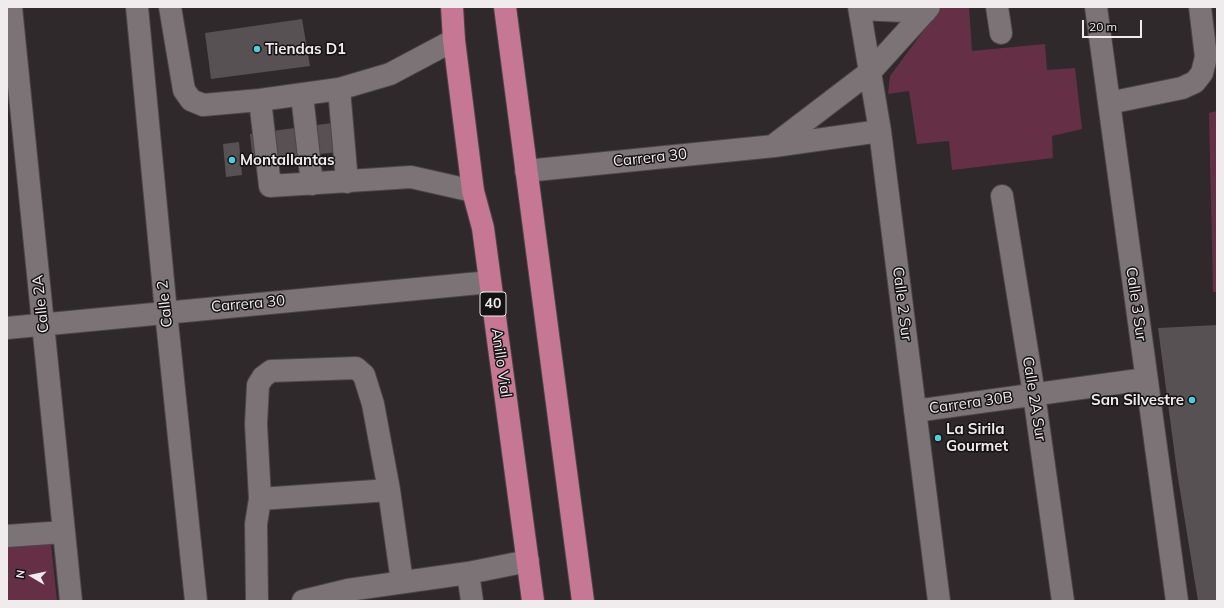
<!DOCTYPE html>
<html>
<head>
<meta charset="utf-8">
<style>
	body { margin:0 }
	#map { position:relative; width:1224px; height:608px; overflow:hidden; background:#2f292b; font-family:Mulish,sans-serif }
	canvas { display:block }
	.frame { position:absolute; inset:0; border:8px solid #f0ebed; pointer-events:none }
	.north { position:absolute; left:12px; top:556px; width:40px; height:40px; -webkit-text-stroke:3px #151213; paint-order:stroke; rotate:279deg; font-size:11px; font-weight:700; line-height:16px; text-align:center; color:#f0ebed }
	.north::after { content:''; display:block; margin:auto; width:14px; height:18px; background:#f0ebed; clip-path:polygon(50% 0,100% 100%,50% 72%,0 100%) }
	.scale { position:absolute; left:1082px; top:20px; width:60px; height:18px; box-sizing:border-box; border:2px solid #f0ebed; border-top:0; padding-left:5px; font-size:12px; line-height:14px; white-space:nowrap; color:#f0ebed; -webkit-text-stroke:3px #151213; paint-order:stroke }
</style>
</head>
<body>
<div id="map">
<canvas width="1224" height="608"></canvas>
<div class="frame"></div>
<div class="north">N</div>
<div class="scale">20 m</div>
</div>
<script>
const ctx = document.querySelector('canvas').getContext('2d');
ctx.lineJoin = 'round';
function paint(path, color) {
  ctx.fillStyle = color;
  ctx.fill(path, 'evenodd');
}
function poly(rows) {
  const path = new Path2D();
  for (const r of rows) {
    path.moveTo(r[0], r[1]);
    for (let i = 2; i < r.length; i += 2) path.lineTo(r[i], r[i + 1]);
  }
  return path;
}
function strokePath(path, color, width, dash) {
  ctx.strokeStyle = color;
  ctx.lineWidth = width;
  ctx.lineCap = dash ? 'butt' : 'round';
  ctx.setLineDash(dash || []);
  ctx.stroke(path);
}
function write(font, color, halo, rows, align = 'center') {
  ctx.font = font + ' Mulish,sans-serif';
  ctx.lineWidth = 3;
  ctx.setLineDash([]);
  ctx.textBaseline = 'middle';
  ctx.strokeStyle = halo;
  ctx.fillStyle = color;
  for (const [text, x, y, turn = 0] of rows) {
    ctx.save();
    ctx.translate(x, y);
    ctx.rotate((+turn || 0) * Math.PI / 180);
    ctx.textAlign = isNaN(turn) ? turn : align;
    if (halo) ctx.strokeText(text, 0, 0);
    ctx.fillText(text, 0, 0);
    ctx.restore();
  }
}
const green = poly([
	[941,7,969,7,972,51,1045,44,1047,70,1075,68,1082,129,1052,136,1053,158,952,170,949,141,917,144,909,91,888,94,890,76],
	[1217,111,1217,292,1213,292,1209,113],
	[51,544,57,601,7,601,7,547]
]);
const building = poly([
	[302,19,310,66,211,79,205,33],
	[332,123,337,152,253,162,250,134],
	[239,142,242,175,226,177,223,144],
	[1217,325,1217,601,1198,601,1177,472,1158,328]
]);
const minor = poly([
	[11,7,71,601],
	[137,7,166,312,196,601],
	[170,7,184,90,191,100,203,105,260,100,339,89,390,74,454,40],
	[859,7,880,131,939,601],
	[997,7,1001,33],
	[1096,7,1177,601],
	[860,9,925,12],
	[339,89,347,182],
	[302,95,312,184],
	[260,100,270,186,411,177,473,191],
	[1109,103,1182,88,1195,82,1202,73,1206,57,1200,7],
	[774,145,871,71,929,7],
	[526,171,774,146,880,131],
	[1002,196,1034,394,1063,601],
	[7,328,490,282],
	[915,411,1146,379],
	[260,499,256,424,258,385,263,377,271,371,356,368,364,375,373,404,389,490,402,582],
	[7,536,64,532],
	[468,573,472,601],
	[257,601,256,524,260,499,389,490],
	[303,601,348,590,468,573,528,561]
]);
const highway = poly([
	[452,7,454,40,473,191,483,228,533,601],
	[505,7,583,601]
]);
const markers = [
	[257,49,4,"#53cbda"],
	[232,160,4,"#53cbda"],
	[1192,400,4,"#53cbda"],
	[938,438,4,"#53cbda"]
];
const shields = [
	[493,304,26]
];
const shieldNames = [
	["40",493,304]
];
const poiNames = [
	["Tiendas D1",265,49],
	["Montallantas",240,160],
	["San Silvestre",1184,400,"right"],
	["La Sirila",946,429],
	["Gourmet",946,446]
];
const streetNames = [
	["Carrera 30",650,158,-6],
	["Calle 2A",41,304,-96],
	["Calle 2",165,304,-96],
	["Carrera 30",248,304,-5],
	["Calle 2 Sur",902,304,83],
	["Calle 3 Sur",1136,304,82],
	["Anillo Vial",501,363,82],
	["Calle 2A Sur",1034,399,81],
	["Carrera 30B",971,403,-8]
];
paint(green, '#653045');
paint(building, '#585153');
strokePath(minor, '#4b4647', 24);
strokePath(highway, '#4b4647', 24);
strokePath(minor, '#7b7376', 22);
strokePath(highway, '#c67794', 22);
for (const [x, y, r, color] of markers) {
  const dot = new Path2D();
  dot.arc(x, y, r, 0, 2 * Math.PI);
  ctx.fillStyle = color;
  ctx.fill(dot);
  strokePath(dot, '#151213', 1.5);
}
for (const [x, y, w] of shields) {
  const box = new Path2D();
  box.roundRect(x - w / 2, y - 12, w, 24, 3);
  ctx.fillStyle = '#151213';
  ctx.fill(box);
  strokePath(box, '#f0ebed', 1);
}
write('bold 14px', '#f0ebed', null, shieldNames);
write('bold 15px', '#f0ebed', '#151213', poiNames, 'left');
write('15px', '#f0ebed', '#151213', streetNames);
</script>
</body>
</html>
